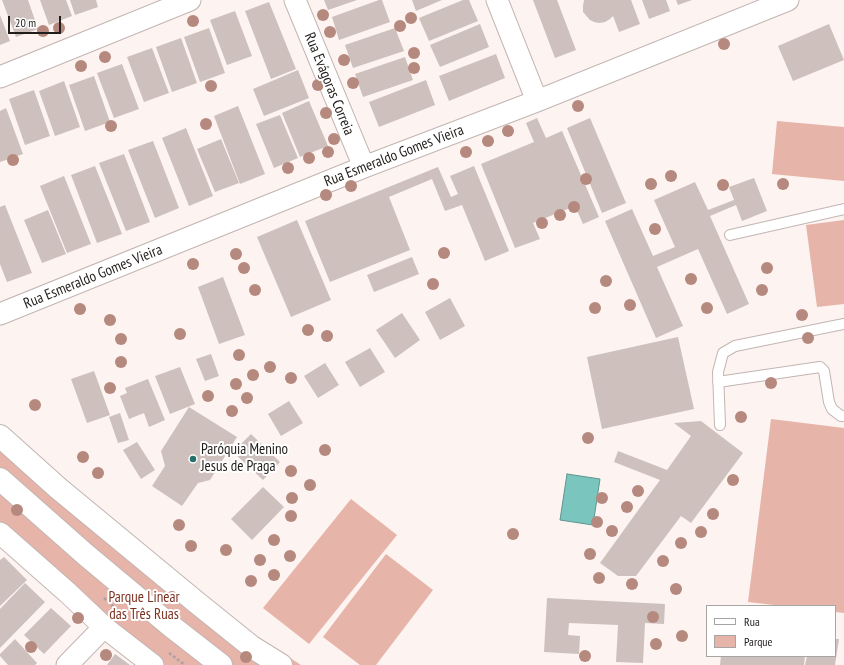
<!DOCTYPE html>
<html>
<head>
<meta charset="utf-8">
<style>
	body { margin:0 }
	#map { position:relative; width:844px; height:665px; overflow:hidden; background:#fdf3f0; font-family:"PT Sans Narrow",sans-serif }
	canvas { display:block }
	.legend { position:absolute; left:706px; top:605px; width:130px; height:52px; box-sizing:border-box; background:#fff; border:1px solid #a6a5a4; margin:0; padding:5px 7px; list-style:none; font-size:12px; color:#211d1b }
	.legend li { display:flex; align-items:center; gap:8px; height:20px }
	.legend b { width:20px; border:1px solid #a6a5a4 }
	.scale { position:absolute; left:8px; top:16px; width:53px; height:18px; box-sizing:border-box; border:2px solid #211d1b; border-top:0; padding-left:5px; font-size:12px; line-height:14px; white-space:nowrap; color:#211d1b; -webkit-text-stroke:3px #fff; paint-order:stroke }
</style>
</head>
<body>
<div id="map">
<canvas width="844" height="665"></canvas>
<ul class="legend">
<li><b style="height:5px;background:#fff"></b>Rua</li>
<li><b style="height:11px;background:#e6b4a8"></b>Parque</li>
</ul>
<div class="scale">20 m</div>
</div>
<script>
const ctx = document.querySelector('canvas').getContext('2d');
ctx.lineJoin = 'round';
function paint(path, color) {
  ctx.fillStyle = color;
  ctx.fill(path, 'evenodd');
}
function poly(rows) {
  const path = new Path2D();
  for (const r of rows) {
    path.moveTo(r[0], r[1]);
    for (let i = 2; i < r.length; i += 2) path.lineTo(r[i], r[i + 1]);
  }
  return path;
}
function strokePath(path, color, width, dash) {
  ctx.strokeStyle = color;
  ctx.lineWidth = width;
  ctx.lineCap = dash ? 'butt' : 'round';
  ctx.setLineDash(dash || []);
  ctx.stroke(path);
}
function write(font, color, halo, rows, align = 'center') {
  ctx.font = font + ' "PT Sans Narrow",sans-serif';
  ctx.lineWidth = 4;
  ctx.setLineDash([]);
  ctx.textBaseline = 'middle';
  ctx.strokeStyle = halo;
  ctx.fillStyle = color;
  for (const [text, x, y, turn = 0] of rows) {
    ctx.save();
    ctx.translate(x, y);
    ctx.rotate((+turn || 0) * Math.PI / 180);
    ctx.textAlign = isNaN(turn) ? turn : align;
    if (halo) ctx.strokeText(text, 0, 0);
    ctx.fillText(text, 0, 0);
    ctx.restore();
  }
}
const green = poly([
	[777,121,844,127,844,181,772,174],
	[844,220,844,304,817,307,806,225],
	[771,419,844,428,844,613,835,612,835,606,783,606,748,602],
	[0,425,244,628,301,665,142,665,0,544],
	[351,499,397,535,309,644,263,608],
	[386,554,433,590,376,665,360,665,323,637]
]);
const water = poly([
	[567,474,600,479,593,525,560,520,567,474]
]);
const building = poly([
	[2,0,28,0,38,29,16,37],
	[40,0,66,0,72,16,49,25],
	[70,0,96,0,98,7,75,15],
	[324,0,357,0,328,10],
	[379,0,382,0,390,22,339,40,332,17],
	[412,0,442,0,416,11],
	[463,0,469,0,478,21,429,41,419,18],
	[533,0,557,0,576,50,555,58],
	[584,0,631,0,640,24,619,32,613,16,610,19,605,22,599,23,594,22,590,20,583,12,583,6],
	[642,0,666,0,670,11,649,19],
	[676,0,692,0,678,5],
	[269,2,296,69,271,79,245,11],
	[235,11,252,56,227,65,210,20],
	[0,15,10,41,0,45],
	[480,24,489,47,440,67,430,45],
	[829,24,844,60,793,81,778,46],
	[209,28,225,73,200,82,184,37],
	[395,28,404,51,353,68,345,45],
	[181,38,197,83,172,92,156,47],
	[152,48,169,93,144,102,127,57],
	[496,54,505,78,449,101,439,76],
	[405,57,413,80,363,97,355,74],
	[122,64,139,109,114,118,97,73],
	[298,70,309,98,264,116,253,89],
	[94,76,110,122,85,131,69,85],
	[426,80,435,105,379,127,369,102],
	[64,81,80,127,55,136,39,91],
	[34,90,50,136,25,145,9,99],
	[309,101,328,146,300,157,282,113],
	[238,106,265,174,240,184,214,116],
	[6,108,23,154,0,162,0,111],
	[280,115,298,158,274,168,256,124],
	[537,118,546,138,562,131,599,217,583,224,575,206,533,223,540,239,515,248,481,164,534,142,526,123],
	[590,118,626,203,602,213,567,128],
	[186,128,213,196,189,206,162,138],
	[221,139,239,183,215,192,197,149],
	[153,141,179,208,155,218,128,150],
	[124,154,150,222,126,231,99,163],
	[95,166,122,234,97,243,71,175],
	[474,166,509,251,485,261,462,205,445,211,432,179,389,197,410,250,330,282,305,221,438,167,451,197,458,194,450,176],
	[64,176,91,244,67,253,40,186],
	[754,178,767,211,742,221,736,205,710,216,749,304,727,314,698,249,657,267,683,326,656,338,605,221,632,209,653,256,675,247,654,200,695,182,708,210,734,200,729,187],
	[5,205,32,273,7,282,0,264,0,207],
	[48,210,66,254,42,263,24,220],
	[297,220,331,300,291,317,257,237],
	[412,257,419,274,374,292,367,275],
	[223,277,245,335,219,344,198,287],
	[450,298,465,326,440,340,425,312],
	[402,313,420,340,395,358,376,330],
	[678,337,694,409,602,429,587,357],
	[370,348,385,372,360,387,345,362],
	[211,354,219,376,205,381,196,359],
	[325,363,339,385,318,398,304,376],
	[180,367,195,404,170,414,155,376],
	[94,371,110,415,87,423,71,379],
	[148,379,165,420,149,427,144,413,129,419,120,396,127,393,125,388],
	[289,401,303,423,281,436,268,414],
	[189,407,237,437,210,480,198,483,182,506,152,486,165,466,161,451],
	[120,413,129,440,118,443,109,417],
	[701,421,743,453,691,523,681,516,636,576,618,576,600,563,660,480,614,462,618,451,667,470,691,436,674,423],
	[251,434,280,462,263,480,233,452],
	[137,442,155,470,141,479,123,450],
	[263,487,284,507,252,540,231,519],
	[4,557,27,580,0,606,0,560],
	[25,583,45,602,0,648,0,609],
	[547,598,665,604,664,624,645,623,643,663,616,662,618,625,569,623,568,635,580,636,579,654,544,652],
	[51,608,71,626,44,654,24,635],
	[15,639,37,663,35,665,8,665,0,656,0,654],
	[835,639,839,639,835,665,805,665,807,656,835,656],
	[115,654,130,665,107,665],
	[721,656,805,656,804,665,720,665]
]);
const path = poly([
	[104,598,125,617],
	[169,653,185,665]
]);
const service = poly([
	[730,235,844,209],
	[718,382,820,367,824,371,829,402,832,409,841,416,844,416],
	[720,425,718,372,723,353,735,346,844,324]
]);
const minor = poly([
	[295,0,364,167],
	[497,0,537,101],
	[0,77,190,0],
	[0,314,364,167,537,101,788,0],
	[0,533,67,592,104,627,153,665],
	[67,665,104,627]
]);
const secondary = poly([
	[0,436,58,488,196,602,252,647,281,665],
	[0,479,86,555,171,626,221,665]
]);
const trees = [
	[323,15],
	[411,18],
	[193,21],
	[400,26],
	[59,28],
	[43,31],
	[330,32],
	[724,44],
	[414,53],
	[105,57],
	[344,60],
	[81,66],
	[414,68],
	[353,83],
	[318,85],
	[211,86],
	[578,106],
	[326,113],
	[206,124],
	[111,126],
	[508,131],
	[334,139],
	[488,141],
	[328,152],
	[466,152],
	[309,158],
	[13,160],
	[288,168],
	[671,176],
	[586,179],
	[651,184],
	[783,184],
	[723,185],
	[351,186],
	[326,195],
	[574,207],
	[560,215],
	[542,223],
	[655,229],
	[444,253],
	[236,254],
	[193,264],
	[244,268],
	[767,268],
	[691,279],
	[606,281],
	[433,284],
	[255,290],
	[762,290],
	[630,305],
	[595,308],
	[707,308],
	[80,309],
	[802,315],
	[110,320],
	[308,330],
	[180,334],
	[327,336],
	[808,338],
	[121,339],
	[239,355],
	[121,362],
	[270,367],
	[253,375],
	[291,378],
	[771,383],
	[236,384],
	[110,388],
	[208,396],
	[247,398],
	[35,405],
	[232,411],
	[741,417],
	[588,438],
	[325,450],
	[83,457],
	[291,471],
	[98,473],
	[733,480],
	[310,485],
	[638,491],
	[292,498],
	[602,498],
	[627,507],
	[17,510],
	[713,514],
	[291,516],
	[597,522],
	[179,525],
	[612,531],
	[701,532],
	[513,534],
	[274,540],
	[681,543],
	[191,546],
	[226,550],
	[590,554],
	[290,556],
	[260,560],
	[663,561],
	[274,575],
	[599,578],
	[251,581],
	[632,584],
	[676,589],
	[172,597],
	[653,617],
	[78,618],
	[682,636],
	[656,644],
	[31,647],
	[106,655],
	[585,656],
	[246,657]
];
const markers = [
	[193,459,4,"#27706a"]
];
const streetNames = [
	["Rua Evágoras Correia",329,84,68],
	["Rua Esmeraldo Gomes Vieira",394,156,-21],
	["Rua Esmeraldo Gomes Vieira",93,277,-22]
];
const poiNames = [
	["Paróquia Menino",201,450],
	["Jesus de Praga",201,467]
];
const parkNames = [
	["Parque Linear",144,598],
	["das Três Ruas",144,615]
];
paint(green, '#e6b4a8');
paint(water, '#7ac6bf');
strokePath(water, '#5f938e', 1);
paint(building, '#cdc0bd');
strokePath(service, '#c2b5b2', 12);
strokePath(minor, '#c2b5b2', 23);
strokePath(secondary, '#c2b5b2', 24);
strokePath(path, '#aba3a0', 2.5, [3, 2]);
strokePath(service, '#fff', 10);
strokePath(minor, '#fff', 21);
strokePath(secondary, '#fff', 22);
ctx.fillStyle = '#b6897e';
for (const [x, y] of trees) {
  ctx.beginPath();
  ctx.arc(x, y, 6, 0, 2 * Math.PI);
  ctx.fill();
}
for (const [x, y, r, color] of markers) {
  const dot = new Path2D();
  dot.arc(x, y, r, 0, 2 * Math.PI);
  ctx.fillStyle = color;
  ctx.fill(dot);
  strokePath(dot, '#fff', 1.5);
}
write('15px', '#211d1b', '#fff', streetNames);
write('15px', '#211d1b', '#fff', poiNames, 'left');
write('15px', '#7c3221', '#fff', parkNames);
</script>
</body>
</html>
